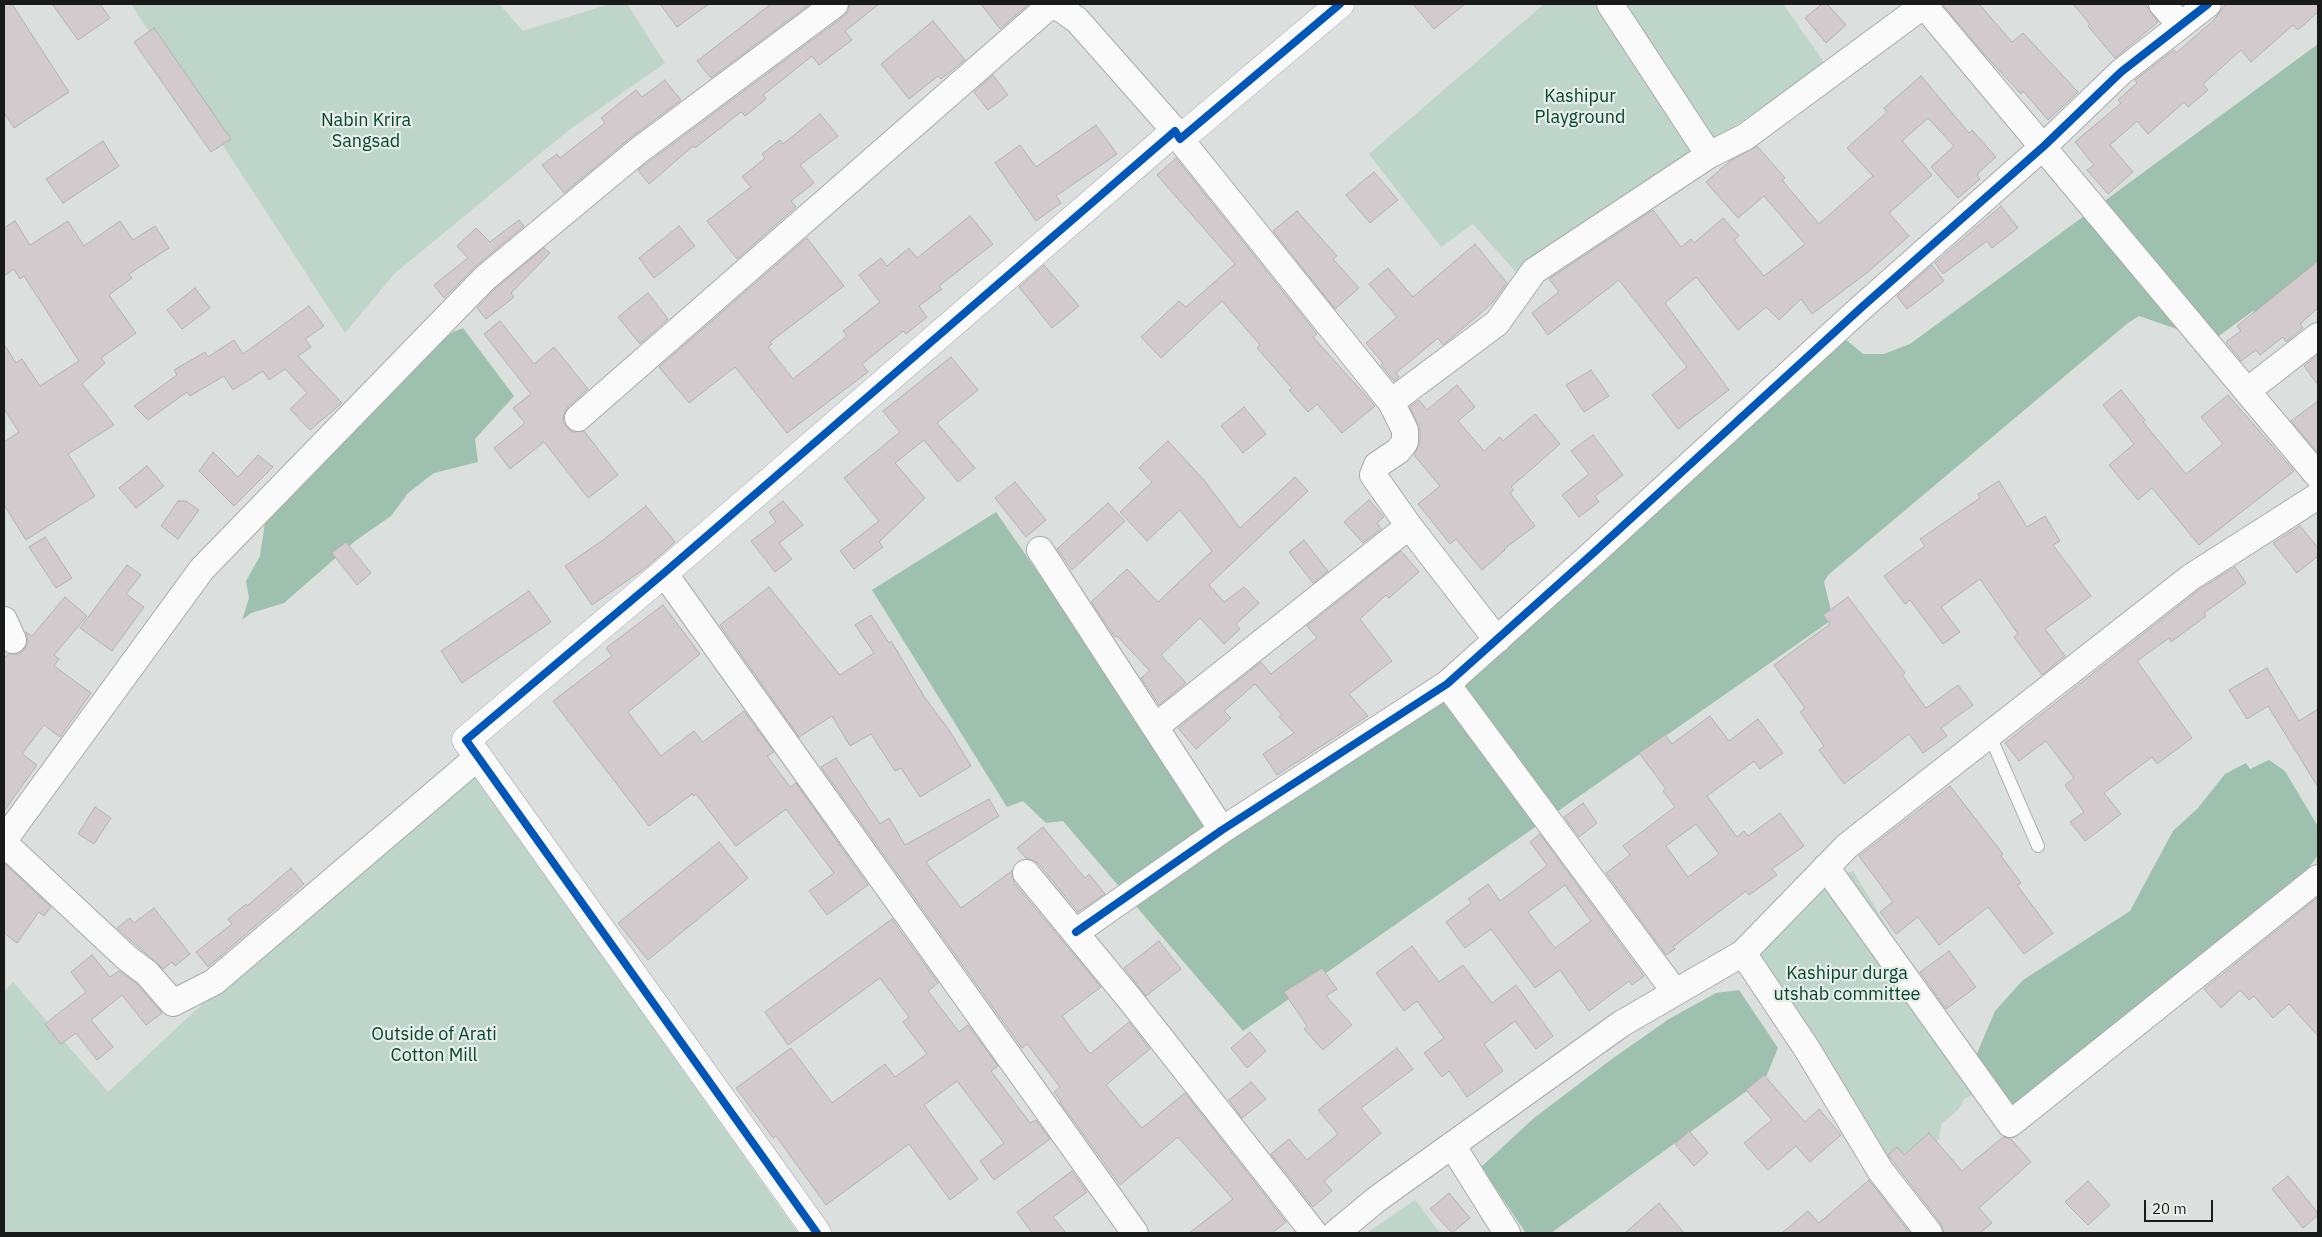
<!DOCTYPE html>
<html>
<head>
<meta charset="utf-8">
<style>
	body { margin:0 }
	#map { position:relative; width:2322px; height:1237px; overflow:hidden; background:#dbdfdd; font-family:"IBM Plex Sans",sans-serif }
	canvas { display:block }
	.frame { position:absolute; inset:0; border:5px solid #191b1a; pointer-events:none }
	.scale { position:absolute; left:2144px; top:1200px; width:69px; height:22px; box-sizing:border-box; border:2px solid #191b1a; border-top:0; padding-left:6px; font-size:15px; line-height:18px; white-space:nowrap; color:#191b1a; -webkit-text-stroke:4px #e7eeea; paint-order:stroke }
</style>
</head>
<body>
<div id="map">
<canvas width="2322" height="1237"></canvas>
<div class="frame"></div>
<div class="scale">20 m</div>
</div>
<script>
const ctx = document.querySelector('canvas').getContext('2d');
ctx.lineJoin = 'round';
function paint(path, color) {
  ctx.fillStyle = color;
  ctx.fill(path, 'evenodd');
}
function poly(rows) {
  const path = new Path2D();
  for (const r of rows) {
    path.moveTo(r[0], r[1]);
    for (let i = 2; i < r.length; i += 2) path.lineTo(r[i], r[i + 1]);
  }
  return path;
}
function strokePath(path, color, width, dash) {
  ctx.strokeStyle = color;
  ctx.lineWidth = width;
  ctx.lineCap = dash ? 'butt' : 'round';
  ctx.setLineDash(dash || []);
  ctx.stroke(path);
}
function write(font, color, halo, rows, align = 'center') {
  ctx.font = font + ' "IBM Plex Sans",sans-serif';
  ctx.lineWidth = 4.5;
  ctx.setLineDash([]);
  ctx.textBaseline = 'middle';
  ctx.strokeStyle = halo;
  ctx.fillStyle = color;
  for (const [text, x, y, turn = 0] of rows) {
    ctx.save();
    ctx.translate(x, y);
    ctx.rotate((+turn || 0) * Math.PI / 180);
    ctx.textAlign = isNaN(turn) ? turn : align;
    if (halo) ctx.strokeText(text, 0, 0);
    ctx.fillText(text, 0, 0);
    ctx.restore();
  }
}
const green = poly([
	[131,4,499,4,523,31,610,4,627,4,665,63,569,130,395,273,345,333],
	[1544,4,1783,4,1826,65,1516,272,1473,224,1441,247,1369,154],
	[464,760,798,1233,4,1233,4,992,13,982,108,1092],
	[1853,871,1980,1079,1971,1096,1964,1099,1958,1110,1941,1124,1939,1139,1931,1147,1912,1149,1893,1159,1880,1155,1760,960,1763,942,1831,878],
	[1415,1200,1440,1233,1367,1233]
]);
const water = poly([
	[2318,44,2318,279,2264,323,2253,311,2212,341,2139,316,2128,323,1828,575,1824,582,1833,619,1243,1031,1063,821,1046,823,1023,801,1007,807,872,590,996,512,1224,842,1501,644,1845,339,1863,354,1884,354,1910,344],
	[463,328,514,396,475,439,478,462,434,473,408,493,391,516,355,541,284,603,251,613,242,620,249,598,246,581,260,556,266,516,431,350,453,332],
	[2269,760,2285,771,2317,825,2318,855,2304,874,2031,1122,2007,1101,1976,1056,1995,1011,2023,980,2130,911,2173,831,2198,808,2225,774,2246,763,2250,769],
	[1739,990,1778,1048,1766,1077,1551,1233,1526,1233,1481,1167,1534,1118,1612,1059,1669,1019,1716,993]
]);
const building = poly([
	[4,4,12,4,69,92,14,128,4,113,4,4],
	[52,4,100,4,110,18,78,40,52,4],
	[660,4,709,4,677,27,660,4],
	[771,4,810,4,711,78,697,61,771,4],
	[850,4,879,4,845,31,852,40,819,65,812,56,763,95,766,99,745,116,741,112,695,148,693,146,649,184,638,170,844,16,849,10,850,4],
	[981,4,1029,4,1000,29,981,4],
	[1413,4,1465,4,1434,29,1413,4],
	[1822,4,1827,4,1846,25,1826,43,1805,18,1822,4],
	[1942,4,1979,4,2012,42,2023,33,2078,92,2048,120,2023,91,2021,94,1984,54,1942,4],
	[2073,4,2145,4,2158,22,2115,58,2088,26,2090,24,2073,4],
	[2226,4,2318,4,2318,12,2298,30,2293,25,2251,62,2241,50,2203,84,2208,90,2188,107,2184,102,2148,134,2137,121,2110,145,2133,172,2108,194,2087,170,2094,165,2075,142,2121,103,2118,100,2137,83,2135,80,2174,50,2176,53,2214,20,2226,4],
	[933,21,965,60,941,79,938,76,909,99,881,64,933,21],
	[154,28,231,139,211,152,134,42,154,28],
	[993,75,1008,95,988,110,974,92,993,75],
	[1921,76,1969,133,1972,130,1996,157,1977,174,1980,179,1958,198,1931,167,1954,146,1928,118,1902,141,1932,175,1889,213,1909,236,1868,272,1812,314,1801,299,1779,320,1766,307,1738,330,1696,277,1665,303,1729,390,1678,429,1652,395,1687,367,1619,280,1548,335,1532,313,1559,292,1549,279,1653,210,1681,247,1691,239,1694,243,1723,218,1739,236,1734,240,1764,276,1805,244,1764,196,1738,218,1706,182,1730,161,1757,146,1785,178,1782,180,1819,224,1873,176,1847,148,1887,112,1884,108,1921,76],
	[665,80,681,100,629,139,564,193,542,165,557,154,560,158,605,123,601,118,636,90,642,97,665,80],
	[820,114,838,136,800,165,814,183,791,201,796,207,737,259,707,221,751,187,742,177,765,158,762,154,780,140,783,144,820,114],
	[1096,125,1117,154,1056,196,1061,203,1036,221,995,163,1020,145,1036,167,1096,125],
	[103,141,119,166,63,203,46,179,103,141],
	[1176,158,1317,334,1313,337,1375,406,1342,433,1317,404,1308,412,1289,390,1292,388,1257,348,1260,345,1222,301,1161,358,1141,337,1179,301,1186,307,1235,264,1157,175,1176,158],
	[1374,172,1398,200,1370,223,1346,195,1374,172],
	[2001,206,2018,228,1992,248,1987,241,1943,274,1935,263,2001,206],
	[1297,211,1337,256,1333,259,1359,288,1335,309,1273,231,1297,211],
	[970,216,993,244,939,286,942,289,919,306,927,317,906,334,903,331,862,364,868,372,787,433,735,367,689,403,659,367,807,238,844,286,770,342,772,344,768,347,793,379,847,336,843,331,880,302,859,275,881,258,887,266,909,248,917,258,970,216],
	[519,220,524,226,475,267,444,298,434,285,468,258,457,246,476,228,490,242,519,220],
	[15,221,30,245,68,221,84,246,120,221,133,240,155,226,169,248,129,274,132,278,109,295,136,333,101,358,105,363,82,384,114,425,68,454,95,496,26,540,4,505,4,442,19,432,4,409,4,344,16,363,22,359,40,386,79,361,24,276,20,279,14,269,4,276,4,228,15,221],
	[679,226,695,246,654,278,639,258,679,226],
	[1475,244,1507,283,1493,302,1480,314,1443,345,1438,338,1396,373,1399,377,1394,381,1381,365,1383,363,1366,343,1397,317,1369,284,1388,268,1413,297,1475,244],
	[544,248,550,253,511,293,514,297,486,319,477,308,495,289,544,248],
	[2318,261,2318,308,2300,324,2303,328,2286,342,2283,337,2260,355,2256,350,2241,361,2226,342,2241,331,2237,326,2318,261],
	[1044,265,1079,306,1052,328,1019,287,1044,265],
	[1932,265,1944,281,1907,309,1897,296,1932,265],
	[195,288,210,308,182,329,167,310,195,288],
	[648,293,668,319,640,344,618,317,648,293],
	[309,306,324,326,305,339,311,347,298,356,342,403,310,430,290,409,307,393,285,369,269,380,263,371,233,390,224,376,190,396,187,392,148,420,134,406,177,375,174,370,205,352,208,357,234,340,243,354,309,306],
	[500,321,534,364,554,347,588,389,568,407,564,414,563,421,567,428,573,432,584,431,618,475,588,498,544,442,510,469,494,448,525,423,513,408,531,394,484,334,500,321],
	[2318,355,2318,385,2304,366,2318,355],
	[951,357,978,390,937,423,975,468,958,482,924,440,895,463,925,498,879,542,883,547,854,569,840,551,879,521,844,478,900,432,883,411,951,357],
	[1591,370,1609,396,1584,412,1566,385,1591,370],
	[1457,385,1475,407,1458,421,1484,451,1500,437,1503,441,1535,414,1560,444,1511,487,1514,490,1510,493,1535,526,1504,549,1505,550,1482,570,1456,539,1450,544,1418,504,1440,486,1414,455,1420,443,1420,430,1410,407,1419,400,1427,410,1457,385],
	[2121,390,2145,420,2143,422,2186,474,2223,444,2201,417,2228,395,2294,471,2199,545,2152,488,2138,500,2109,465,2134,444,2103,405,2121,390],
	[2318,401,2318,453,2291,421,2318,401],
	[1244,407,1266,434,1243,453,1221,426,1244,407],
	[1593,435,1623,475,1595,496,1599,502,1579,517,1562,495,1589,474,1571,451,1593,435],
	[1168,441,1204,480,1240,528,1295,477,1308,491,1209,585,1224,602,1244,587,1259,603,1236,624,1240,629,1224,644,1200,618,1161,655,1186,683,1159,705,1141,678,1150,671,1117,636,1115,637,1091,602,1127,569,1158,602,1212,551,1180,510,1147,541,1120,512,1152,482,1139,468,1168,441],
	[213,452,238,477,258,455,273,467,234,506,199,471,213,452],
	[147,466,164,486,136,508,119,488,147,466],
	[1999,481,2027,527,2045,516,2060,541,2053,545,2091,596,2045,629,2065,656,2042,675,2014,637,2018,634,1980,579,1941,607,1960,632,1943,644,1910,600,1905,604,1884,576,1925,546,1920,539,1980,498,1978,494,1999,481],
	[1015,482,1046,520,1026,537,995,498,1015,482],
	[1369,500,1384,517,1377,523,1381,529,1363,543,1344,522,1369,500],
	[178,501,186,501,199,510,178,539,161,526,178,501],
	[783,501,803,525,779,543,792,559,775,572,751,541,776,522,769,512,783,501],
	[1108,503,1125,521,1072,570,1057,549,1108,503],
	[646,506,675,542,647,567,592,605,565,566,603,540,646,506],
	[2300,526,2318,548,2318,556,2297,573,2273,543,2300,526],
	[45,537,72,578,56,588,29,547,45,537],
	[1304,540,1328,571,1313,583,1289,552,1304,540],
	[346,542,371,573,357,585,332,553,346,542],
	[1401,551,1419,572,1389,598,1386,595,1360,619,1392,661,1349,694,1368,716,1277,775,1263,754,1294,733,1279,717,1282,715,1255,684,1224,711,1231,718,1196,749,1178,728,1261,662,1271,674,1317,638,1307,626,1401,551],
	[127,565,141,575,126,594,144,607,112,651,80,628,127,565],
	[2235,567,2246,583,2204,613,2206,616,2171,642,2169,638,2137,661,2192,738,2157,764,2152,757,2104,793,2121,814,2085,841,2070,822,2084,812,2065,785,2074,778,2046,741,2019,761,2005,743,2200,589,2235,567],
	[769,587,840,675,874,653,855,625,871,615,889,643,891,641,925,698,949,730,971,766,920,797,901,768,895,771,871,734,850,746,832,716,799,737,720,625,769,587],
	[529,591,551,622,462,683,441,651,529,591],
	[65,597,87,616,54,655,59,659,54,666,91,693,60,737,44,725,22,754,37,765,4,811,4,658,8,654,19,654,25,649,28,641,26,632,32,636,65,597],
	[1848,597,1905,673,1902,675,1926,708,1958,685,1973,705,1941,728,1947,736,1923,753,1909,734,1844,784,1819,750,1824,746,1800,712,1805,708,1774,665,1830,624,1823,615,1848,597],
	[663,605,700,654,628,712,661,756,694,731,703,742,744,711,774,752,767,756,790,787,796,783,868,885,827,915,809,891,834,873,786,809,736,846,696,794,694,796,692,794,649,826,553,701,612,656,606,648,663,605],
	[2267,668,2299,721,2318,709,2318,787,2268,706,2247,719,2229,690,2267,668],
	[1710,716,1729,741,1758,719,1783,753,1760,769,1754,761,1707,796,1737,837,1744,831,1748,836,1780,813,1804,846,1772,869,1777,875,1749,895,1746,891,1673,947,1675,949,1666,955,1606,873,1630,855,1623,846,1675,807,1663,791,1666,789,1639,753,1665,735,1672,744,1710,716],
	[1696,824,1719,854,1688,877,1666,846,1696,824],
	[836,758,880,824,889,818,905,845,989,799,999,816,926,862,961,908,1012,871,1014,883,1101,987,1062,1016,1090,1054,1129,1022,1150,1049,1106,1085,1142,1128,1185,1093,1286,1222,1272,1233,1189,1233,1233,1199,1178,1137,1120,1185,1060,1102,1061,1101,1054,1092,1060,1087,1027,1044,1022,1048,821,767,836,758],
	[1950,786,2003,854,2001,856,2021,883,2017,885,2053,933,2024,954,1988,907,1939,945,1918,917,1896,934,1880,912,1893,902,1859,856,1950,786],
	[1583,803,1597,823,1579,837,1564,817,1583,803],
	[95,807,111,818,94,844,78,834,95,807],
	[1043,827,1085,878,1089,874,1105,894,1078,912,1038,863,1026,858,1017,848,1043,827],
	[1540,834,1644,976,1632,985,1629,981,1589,1011,1560,970,1535,988,1491,929,1465,948,1446,922,1471,903,1468,899,1488,884,1500,901,1544,868,1547,865,1530,842,1540,834],
	[1565,885,1591,921,1555,948,1528,912,1565,885],
	[719,842,748,878,648,960,618,923,719,842],
	[4,863,51,907,44,916,39,912,17,943,4,933,4,863],
	[291,868,304,884,208,967,196,952,232,924,228,919,246,904,247,906,291,868],
	[2318,897,2318,1036,2289,1004,2273,1018,2254,996,2249,1000,2240,990,2221,1008,2204,989,2318,897],
	[154,908,190,954,175,966,172,962,163,969,117,928,130,918,134,923,154,908],
	[892,919,938,983,928,991,959,1032,968,1025,998,1066,991,1071,1030,1123,1036,1120,1050,1139,994,1180,980,1161,1004,1143,957,1081,924,1105,978,1179,950,1200,909,1144,826,1205,776,1136,773,1138,736,1088,791,1048,832,1103,885,1064,895,1077,927,1054,903,1022,909,1017,880,978,788,1045,765,1012,892,919],
	[1159,941,1181,969,1146,996,1124,968,1159,941],
	[1412,946,1439,982,1463,965,1492,1003,1516,985,1553,1036,1536,1049,1515,1021,1484,1044,1503,1071,1467,1097,1449,1071,1442,1077,1424,1053,1444,1038,1417,1001,1404,1011,1376,973,1412,946],
	[1949,951,1976,987,1946,1009,1920,972,1949,951],
	[92,955,110,977,119,971,137,984,162,1013,146,1025,122,995,91,1020,113,1047,97,1060,76,1033,61,1044,45,1024,86,992,71,972,92,955],
	[1322,968,1337,989,1326,996,1352,1025,1323,1050,1304,1029,1307,1026,1284,992,1322,968],
	[1250,1032,1266,1051,1247,1068,1231,1048,1250,1032],
	[1397,1048,1413,1069,1361,1108,1381,1133,1324,1181,1332,1191,1313,1207,1271,1154,1289,1139,1307,1160,1338,1134,1318,1110,1397,1048],
	[1764,1075,1805,1122,1819,1109,1841,1135,1810,1162,1796,1146,1768,1170,1744,1143,1772,1120,1746,1090,1764,1075],
	[1251,1082,1266,1099,1242,1118,1229,1100,1251,1082],
	[1689,1131,1708,1153,1694,1166,1675,1144,1689,1131],
	[1929,1133,1962,1171,2003,1137,2011,1139,2031,1162,1979,1208,1992,1223,1980,1233,1944,1233,1941,1224,1888,1155,1897,1147,1904,1155,1929,1133],
	[1072,1171,1087,1192,1053,1217,1066,1233,1032,1233,1017,1212,1072,1171],
	[2288,1176,2318,1213,2318,1215,2303,1228,2272,1189,2288,1176],
	[1869,1180,1910,1233,1782,1233,1808,1211,1819,1223,1869,1180],
	[2088,1181,2110,1205,2088,1225,2065,1202,2088,1181],
	[1449,1193,1470,1218,1452,1233,1430,1209,1449,1193],
	[1659,1203,1684,1233,1625,1233,1659,1203]
]);
const lane = poly([
	[1990,736,2038,846]
]);
const street = poly([
	[1610,4,1709,155],
	[1923,4,2318,476],
	[2162,4,2181,25],
	[1180,139,1391,402,1497,323,1534,271,1709,155,1745,137,1924,5],
	[2247,391,2318,336],
	[1391,402,1405,430,1405,442,1398,451,1377,465,1373,475,1409,526,1497,640],
	[578,418,1046,9,1057,6,1077,20,1175,131],
	[1040,550,1222,830],
	[664,573,1135,1233],
	[4,620,13,640],
	[1447,684,1675,992],
	[1155,727,1409,526],
	[4,840,202,569,485,278,638,151,835,4],
	[4,843,127,958,147,973,173,1003,214,982,478,757],
	[1826,867,2010,1124,2318,878],
	[1026,873,1129,998,1314,1233],
	[1076,932,1222,830,1447,684,1590,556,1862,307,2044,146,2121,72,2208,4],
	[1743,953,1807,1049,1880,1170,1929,1233],
	[1452,1145,1507,1233],
	[1336,1233,1377,1199,1621,1024,1743,953,1847,846,2191,577,2318,496]
]);
const secondary = poly([
	[817,1233,466,740,664,573,1175,131,1180,139,1340,4]
]);
const cycleway = poly([
	[1076,932,1222,830,1447,684,1590,556,1862,307,2044,146,2121,72,2208,4],
	[817,1233,466,740,664,573,1175,131,1180,139,1340,4]
]);
const parkNames = [
	["Kashipur",1580,97],
	["Playground",1580,118],
	["Nabin Krira",366,121],
	["Sangsad",366,142],
	["Kashipur durga",1847,974],
	["utshab committee",1847,995],
	["Outside of Arati",434,1035],
	["Cotton Mill",434,1056]
];
paint(green, '#bed5c9');
paint(water, '#9ec0ae');
paint(building, '#d2cacd');
strokePath(building, '#b2b2b2', 1);
strokePath(lane, '#a9acab', 14);
strokePath(street, '#a9acab', 28);
strokePath(secondary, '#a9acab', 29);
strokePath(lane, '#fafafa', 12);
strokePath(street, '#fafafa', 26);
strokePath(secondary, '#fafafa', 28);
strokePath(cycleway, '#0057b8', 8);
write('18px', '#06442d', '#e7eeea', parkNames);
</script>
</body>
</html>
